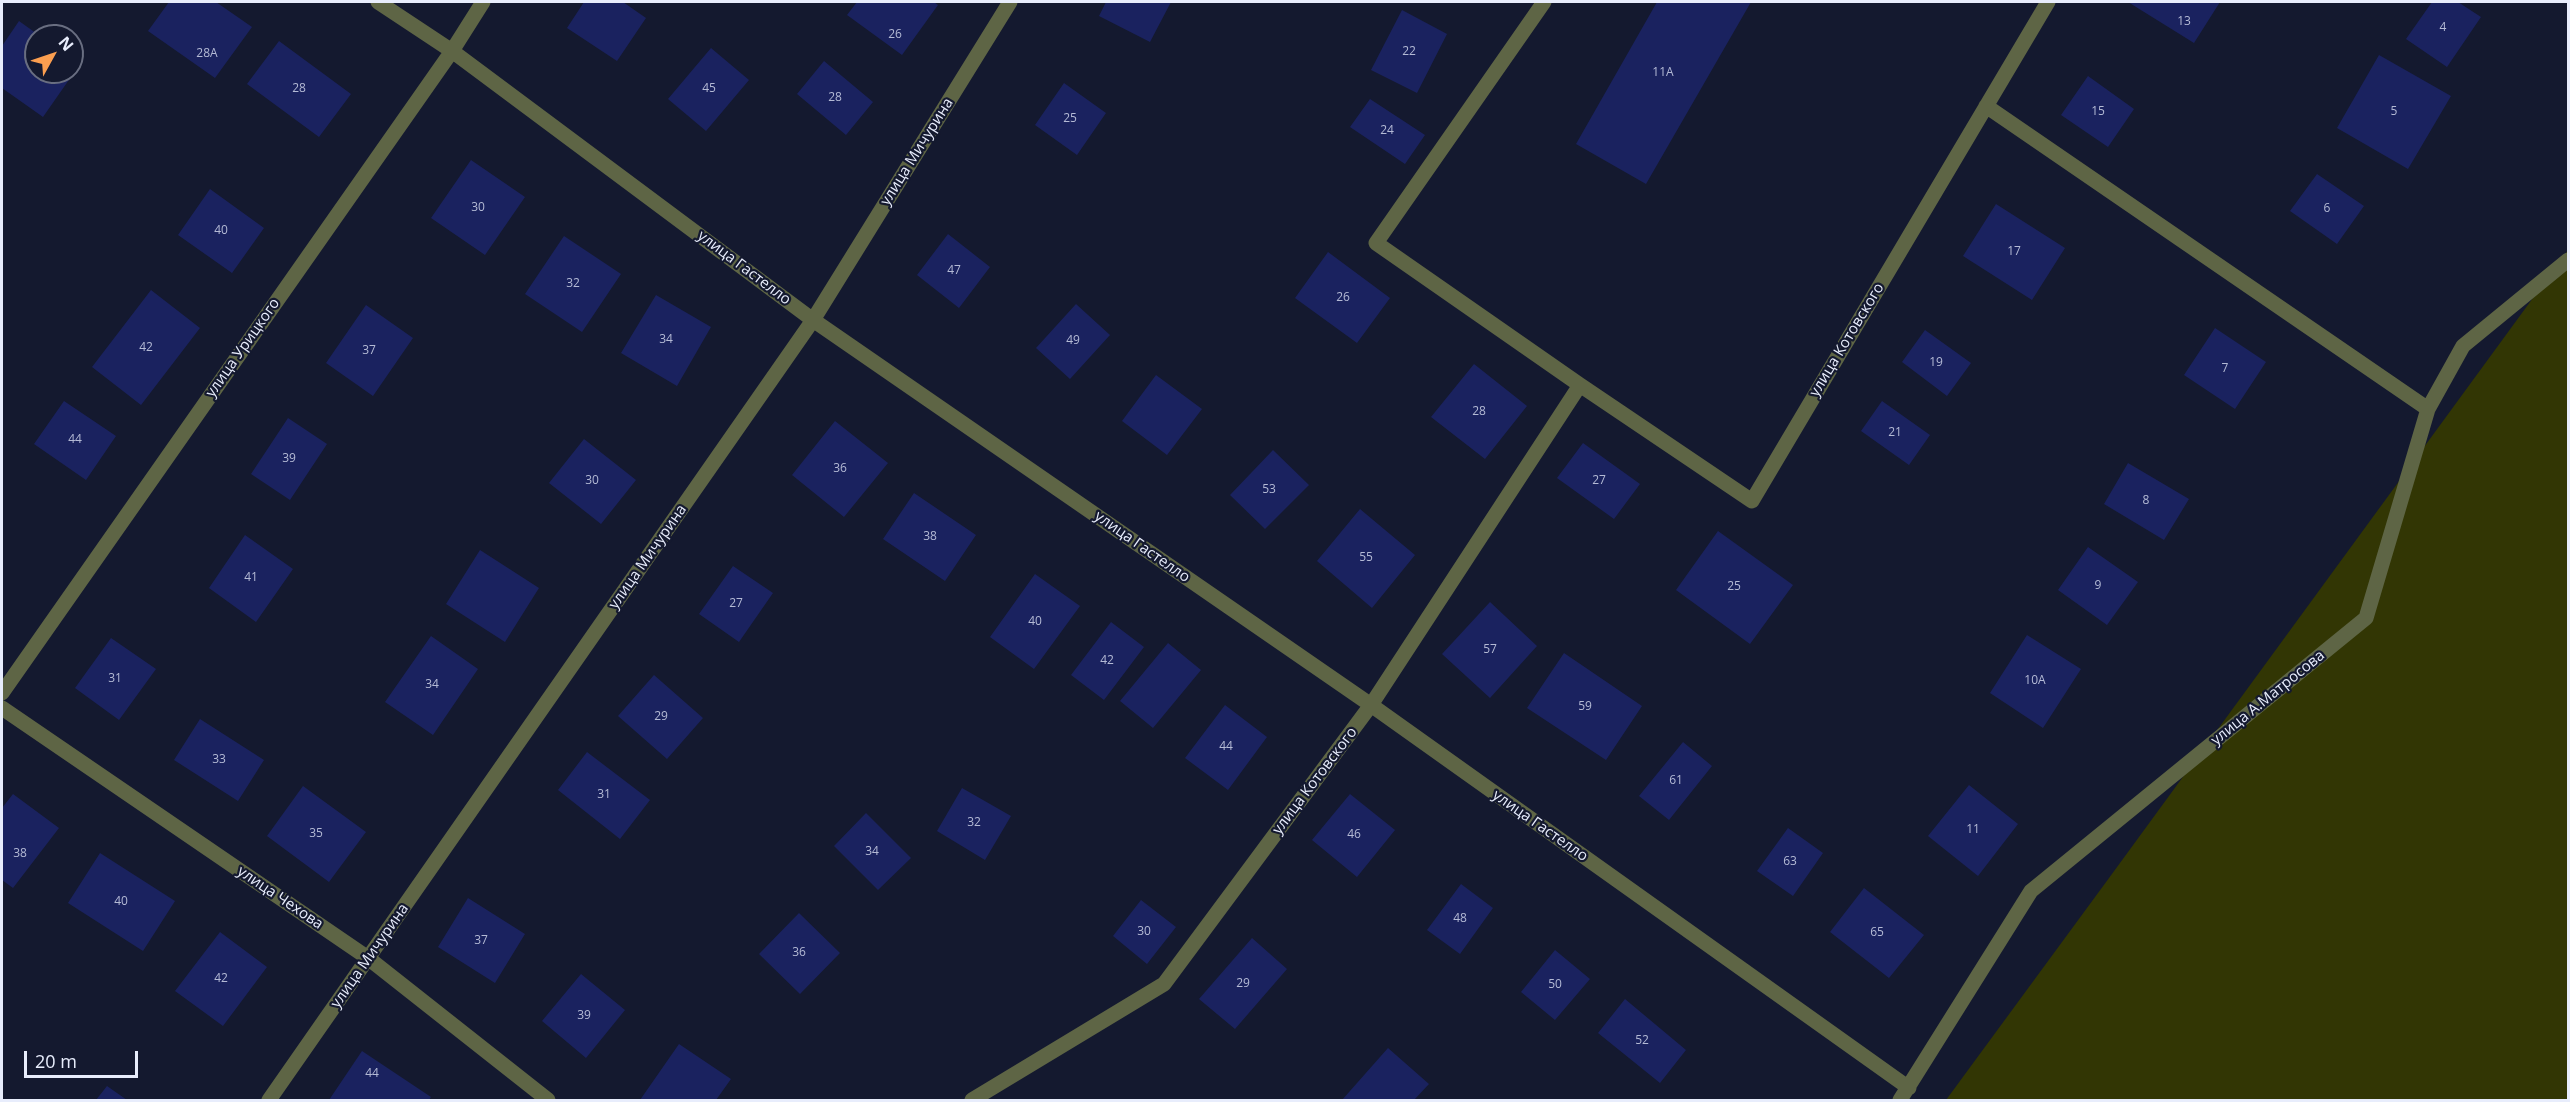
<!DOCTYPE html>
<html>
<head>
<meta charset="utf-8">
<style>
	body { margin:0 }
	#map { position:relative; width:2570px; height:1102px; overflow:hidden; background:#14192f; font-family:"Open Sans",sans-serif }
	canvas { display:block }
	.frame { position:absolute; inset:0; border:3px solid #e8edfc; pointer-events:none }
	.north { position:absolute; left:24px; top:24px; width:60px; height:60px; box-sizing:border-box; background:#14192f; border:2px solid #696e81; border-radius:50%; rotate:50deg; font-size:16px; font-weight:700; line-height:24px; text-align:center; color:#e8edfc }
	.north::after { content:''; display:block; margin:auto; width:21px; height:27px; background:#fb9e50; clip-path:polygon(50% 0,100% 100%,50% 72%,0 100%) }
	.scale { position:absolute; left:24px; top:1051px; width:114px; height:27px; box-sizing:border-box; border:3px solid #e8edfc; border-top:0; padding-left:8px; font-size:18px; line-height:21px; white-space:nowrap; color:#e8edfc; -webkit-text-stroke:4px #14192f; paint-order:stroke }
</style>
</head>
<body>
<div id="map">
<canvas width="2570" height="1102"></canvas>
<div class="frame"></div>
<div class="north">N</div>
<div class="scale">20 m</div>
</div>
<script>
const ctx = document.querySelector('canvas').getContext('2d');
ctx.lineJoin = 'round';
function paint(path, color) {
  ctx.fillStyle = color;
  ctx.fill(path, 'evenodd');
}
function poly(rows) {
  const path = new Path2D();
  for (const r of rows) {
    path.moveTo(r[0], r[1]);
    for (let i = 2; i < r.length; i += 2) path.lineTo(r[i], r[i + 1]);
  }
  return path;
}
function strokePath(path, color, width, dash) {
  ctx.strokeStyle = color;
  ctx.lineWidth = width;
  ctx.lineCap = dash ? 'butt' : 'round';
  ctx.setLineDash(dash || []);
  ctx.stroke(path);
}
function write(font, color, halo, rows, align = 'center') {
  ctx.font = font + ' "Open Sans",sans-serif';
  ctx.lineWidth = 4.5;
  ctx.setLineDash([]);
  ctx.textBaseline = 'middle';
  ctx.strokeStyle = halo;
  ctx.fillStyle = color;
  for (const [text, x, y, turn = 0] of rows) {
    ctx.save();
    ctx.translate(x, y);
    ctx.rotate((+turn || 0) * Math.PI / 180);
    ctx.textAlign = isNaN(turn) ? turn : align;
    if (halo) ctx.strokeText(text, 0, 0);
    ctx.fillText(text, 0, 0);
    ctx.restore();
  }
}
const green = poly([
	[2568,250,2568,1100,1946,1100,2109,878]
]);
const building = poly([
	[169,2,216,2,252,27,215,78,148,31],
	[584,2,623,2,646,18,617,61,567,28],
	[857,2,934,2,938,5,902,55,847,15],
	[1106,2,1171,2,1150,42,1099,16],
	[1657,2,1751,2,1646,184,1576,144],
	[2128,2,2220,2,2194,43],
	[2432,2,2458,2,2481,17,2447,67,2406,39],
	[1402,10,1447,34,1417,93,1371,70],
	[19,21,40,36,36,36,36,72,72,72,72,59,80,64,43,117,2,88,2,46],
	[279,41,351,94,319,137,247,84],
	[711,48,749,80,706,131,668,99],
	[2379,55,2451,96,2408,169,2337,128],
	[824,61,873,102,846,135,797,94],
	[2088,76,2134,109,2108,147,2061,115],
	[1064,83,1106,113,1077,155,1035,125],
	[1370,99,1425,135,1405,164,1350,127],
	[471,160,525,197,485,255,431,218],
	[2317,174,2364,206,2337,244,2290,211],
	[210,189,264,228,232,273,178,235],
	[1996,204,2065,248,2032,300,1963,256],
	[948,234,990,267,959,308,917,275],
	[564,236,621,274,582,332,525,294],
	[1328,252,1390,298,1357,343,1295,298],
	[151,290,200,328,141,405,92,367],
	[656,295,711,327,677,386,621,353],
	[1076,304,1110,335,1070,379,1036,348],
	[366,305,413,338,373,396,326,363],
	[2215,328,2266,362,2235,409,2184,375],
	[1925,330,1971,363,1947,396,1902,362],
	[1474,364,1527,406,1485,459,1431,417],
	[1156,375,1202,409,1167,455,1122,421],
	[64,401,116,436,86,480,34,444],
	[1882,401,1930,435,1909,465,1861,431],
	[288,418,327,444,290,500,251,474],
	[835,421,888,463,844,517,792,475],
	[584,439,636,480,601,524,549,483],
	[1583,443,1640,484,1614,519,1557,478],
	[1273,450,1309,485,1265,529,1230,495],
	[2128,463,2189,499,2164,540,2104,504],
	[914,493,976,535,945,581,883,539],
	[1360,509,1415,555,1372,608,1317,561],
	[1718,531,1793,585,1750,644,1676,590],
	[245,535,293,569,256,622,209,588],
	[2088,547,2138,582,2107,625,2058,590],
	[480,550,539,588,505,642,446,604],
	[733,566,773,593,739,642,699,614],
	[1035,574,1080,606,1034,669,990,637],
	[1490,602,1537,646,1490,698,1442,654],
	[1111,622,1144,647,1104,700,1071,675],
	[2027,635,2081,669,2043,728,1990,693],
	[431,636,478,669,433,735,385,702],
	[111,638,156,669,119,720,75,688],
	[1168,643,1201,670,1153,728,1120,701],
	[1564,653,1642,706,1606,760,1527,708],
	[654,675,703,718,667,759,618,716],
	[1225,705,1267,737,1228,790,1185,758],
	[200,719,264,760,238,801,174,760],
	[1683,742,1712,766,1669,820,1639,796],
	[587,752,650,800,620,839,558,790],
	[1969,785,2018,824,1978,876,1928,836],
	[303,786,366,832,329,882,267,836],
	[962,788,1011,816,985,860,937,831],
	[13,794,59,828,13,888,2,880,2,808],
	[1350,794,1395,830,1357,877,1312,840],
	[866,813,911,858,878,890,834,846],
	[1788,828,1823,853,1793,896,1757,871],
	[100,853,175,901,143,951,68,903],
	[1461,884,1493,908,1460,954,1427,930],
	[1864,888,1924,935,1889,978,1830,932],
	[468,898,525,934,495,983,438,947],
	[1141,900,1176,927,1147,964,1113,936],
	[799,913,840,953,800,994,759,954],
	[220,932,267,967,223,1026,175,991],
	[1252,938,1287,969,1235,1029,1199,999],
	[1555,950,1590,979,1555,1020,1521,992],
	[581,974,625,1010,586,1058,542,1021],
	[1625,999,1686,1050,1660,1083,1598,1033],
	[679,1044,731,1079,716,1100,640,1100],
	[1388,1048,1429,1084,1414,1100,1342,1100],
	[362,1051,431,1097,429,1100,329,1100],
	[107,1086,127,1100,96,1100]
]);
const minor = poly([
	[378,2,452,51,813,320,1371,705,1909,1088],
	[1544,2,1376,243,1580,385,1752,501,2048,2],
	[1986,106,2428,409],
	[2,693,452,51,483,2],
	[2,708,368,958,548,1100],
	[269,1100,813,320,1010,2],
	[972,1100,1164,984,1371,705,1580,385],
	[1900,1100,2031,891,2366,618,2428,409,2463,346,2568,260]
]);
const numberNames = [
	["13",2184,22],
	["4",2443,28],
	["26",895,35],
	["22",1409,52],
	["28А",207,54],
	["11А",1663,73],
	["28",299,89],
	["45",709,89],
	["28",835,98],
	["15",2098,112],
	["5",2394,112],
	["25",1070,119],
	["24",1387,131],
	["30",478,208],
	["6",2327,209],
	["40",221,231],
	["17",2014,252],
	["47",954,271],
	["32",573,284],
	["26",1343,298],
	["34",666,340],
	["49",1073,341],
	["42",146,348],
	["37",369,351],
	["19",1936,363],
	["7",2225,369],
	["28",1479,412],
	["21",1895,433],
	["44",75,440],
	["39",289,459],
	["36",840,469],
	["30",592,481],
	["27",1599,481],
	["53",1269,490],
	["8",2146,501],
	["38",930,537],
	["55",1366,558],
	["41",251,578],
	["9",2098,586],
	["25",1734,587],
	["27",736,604],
	["40",1035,622],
	["57",1490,650],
	["42",1107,661],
	["31",115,679],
	["10А",2035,681],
	["34",432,685],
	["59",1585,707],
	["29",661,717],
	["44",1226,747],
	["33",219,760],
	["61",1676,781],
	["31",604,795],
	["32",974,823],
	["11",1973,830],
	["35",316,834],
	["46",1354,835],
	["34",872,852],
	["38",20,854],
	["63",1790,862],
	["40",121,902],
	["48",1460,919],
	["30",1144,932],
	["65",1877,933],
	["37",481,941],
	["36",799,953],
	["42",221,979],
	["29",1243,984],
	["50",1555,985],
	["39",584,1016],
	["52",1642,1041],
	["44",372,1074]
];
const streetNames = [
	["улица Мичурина",917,152,-58],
	["улица Гастелло",744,268,37],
	["улица Котовского",1847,340,-59],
	["улица Урицкого",243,348,-55],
	["улица Гастелло",1142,547,35],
	["улица Мичурина",648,557,-55],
	["улица А.Матросова",2268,698,-39],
	["улица Котовского",1315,781,-53],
	["улица Гастелло",1540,826,35],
	["улица Чехова",280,898,34],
	["улица Мичурина",370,956,-55]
];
paint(green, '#323604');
paint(building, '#1a225f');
strokePath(minor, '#5e6545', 15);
write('12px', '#b4bad5', null, numberNames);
write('15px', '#e8edfc', '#14192f', streetNames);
</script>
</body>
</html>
